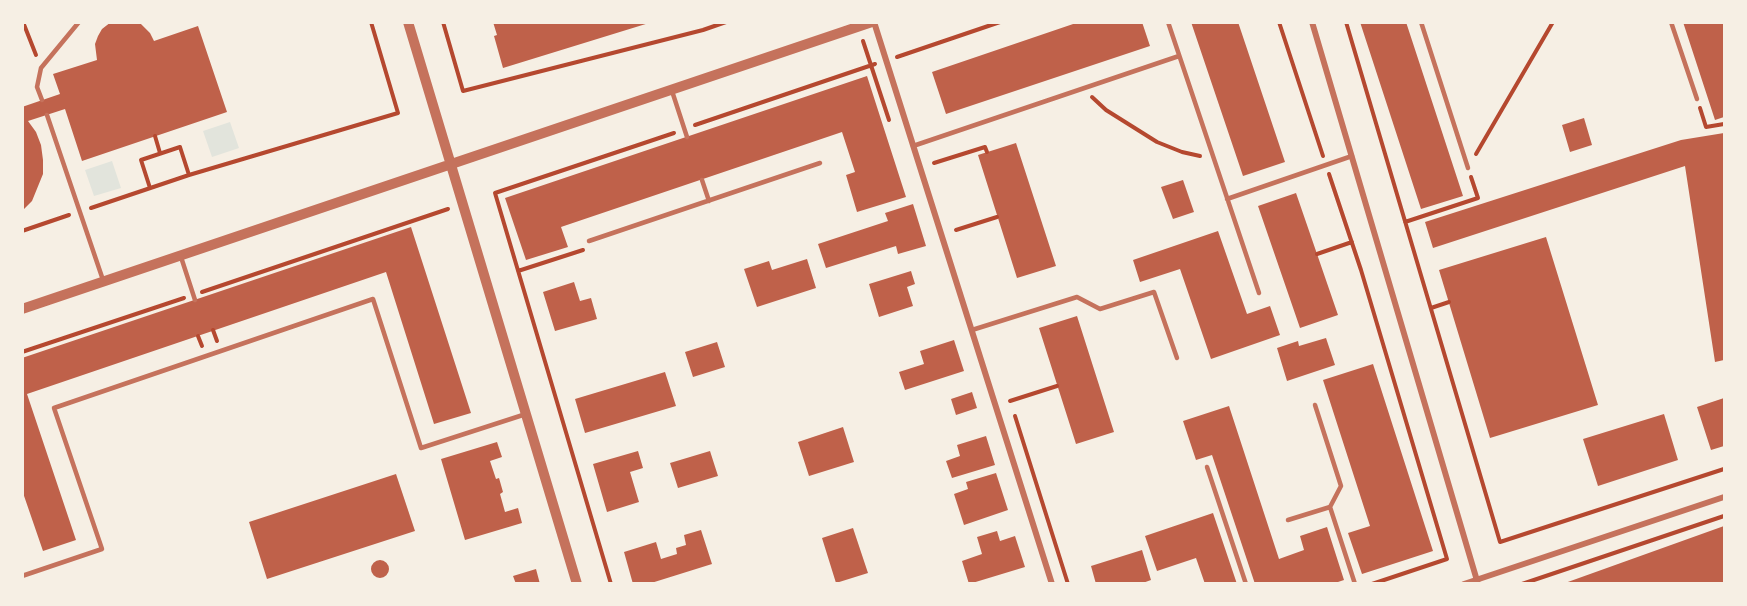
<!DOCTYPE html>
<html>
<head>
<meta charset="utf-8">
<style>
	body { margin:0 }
	#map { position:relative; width:1747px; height:606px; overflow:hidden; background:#f6efe4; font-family:"Golos Text",sans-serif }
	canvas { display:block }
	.frame { position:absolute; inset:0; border:24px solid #f6efe4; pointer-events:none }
</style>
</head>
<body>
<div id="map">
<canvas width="1747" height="606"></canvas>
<div class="frame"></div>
</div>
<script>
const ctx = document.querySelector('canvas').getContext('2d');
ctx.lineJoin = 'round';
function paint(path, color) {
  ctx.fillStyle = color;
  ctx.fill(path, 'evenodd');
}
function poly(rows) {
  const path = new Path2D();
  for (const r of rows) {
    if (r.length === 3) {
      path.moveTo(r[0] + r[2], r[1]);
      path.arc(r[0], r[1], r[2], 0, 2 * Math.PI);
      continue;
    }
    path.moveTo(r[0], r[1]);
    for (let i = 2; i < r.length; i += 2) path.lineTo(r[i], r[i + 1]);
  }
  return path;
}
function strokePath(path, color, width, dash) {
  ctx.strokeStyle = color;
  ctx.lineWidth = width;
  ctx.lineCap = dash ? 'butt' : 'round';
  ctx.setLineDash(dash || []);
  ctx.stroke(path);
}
const green = poly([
	[230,122,239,148,212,157,203,131],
	[112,161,121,188,94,196,85,170]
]);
const building = poly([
	[111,22,139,22,150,33,154,41,198,26,227,112,82,161,65,109,28,121,36,132,41,145,43,160,43,174,32,201,22,211,22,107,60,94,53,74,97,60,95,44,98,36,102,29],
	[493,22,649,22,649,23,503,68,494,36,497,35],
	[1079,22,1142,22,1150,46,946,114,932,72],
	[1191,22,1238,22,1285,162,1243,176],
	[1360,22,1406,22,1463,196,1421,209],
	[1683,22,1724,22,1724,117,1715,120],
	[867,76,906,197,857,212,846,175,855,172,842,132,561,227,568,247,526,260,505,198],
	[1584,118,1592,145,1570,152,1562,125],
	[1724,133,1724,360,1715,362,1685,166,1433,248,1425,222,1681,140],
	[1016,143,1056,266,1017,278,978,155],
	[1183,180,1194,212,1173,219,1161,187],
	[1296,193,1338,315,1300,328,1258,206],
	[913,204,926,246,898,254,896,246,826,268,818,244,888,221,885,213],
	[411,227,471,413,434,424,386,272,27,394,76,540,43,551,22,490,22,358],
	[1218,231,1247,314,1270,306,1280,335,1211,359,1180,269,1140,282,1133,260],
	[1546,237,1598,405,1490,438,1439,270],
	[807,259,816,288,757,307,744,269,769,261,772,270],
	[911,271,915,284,907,287,913,306,879,317,869,284],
	[574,282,580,301,591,298,597,319,555,331,543,292],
	[1077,316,1114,432,1076,444,1039,328],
	[1326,338,1335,365,1287,381,1277,348,1298,341,1299,346],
	[954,340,964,371,905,390,899,372,924,364,920,351],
	[717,342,725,367,693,377,685,352],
	[1373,364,1433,551,1362,574,1348,533,1370,526,1323,380],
	[665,372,676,406,585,433,575,399],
	[972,392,977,408,956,415,951,399],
	[1724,398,1724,446,1711,450,1697,407],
	[1229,406,1279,559,1304,550,1300,536,1327,527,1344,580,1332,584,1255,584,1212,455,1196,460,1183,421],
	[1664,414,1678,460,1598,486,1583,439],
	[843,427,854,462,809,476,798,442],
	[986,436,995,465,952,478,946,461,960,456,957,445],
	[497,442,502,457,490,461,496,479,499,478,503,492,500,494,505,512,518,508,522,523,465,540,441,459],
	[638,451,643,468,630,472,639,502,607,512,593,464],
	[710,451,718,476,678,488,670,463],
	[996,473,1008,510,964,525,954,494,968,489,966,482],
	[396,474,415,531,267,579,249,522],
	[1213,513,1237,584,1205,584,1196,558,1157,571,1145,536],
	[1724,526,1724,584,1565,584,1565,583],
	[853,528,868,573,836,583,822,538],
	[701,530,712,564,648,584,633,584,624,552,656,542,661,559,677,554,676,548,686,545,684,535],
	[997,531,1000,541,1015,536,1025,567,969,584,962,561,982,554,977,537],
	[1142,550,1151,580,1140,584,1096,584,1091,566],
	[380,569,9],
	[536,569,540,584,516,584,513,576]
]);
const path = poly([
	[23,22,36,55],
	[443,22,463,91,703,30,726,22],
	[1279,22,1323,156],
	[1346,22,1500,542,1724,469],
	[863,41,889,120],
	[897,57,1000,22],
	[1092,97,1106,110,1157,142,1182,152,1200,156],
	[1700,108,1706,127,1724,124],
	[695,125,875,64],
	[155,136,160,153],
	[1476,154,1553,22],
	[934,163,985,147,987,152],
	[1329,174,1361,270,1447,559,1372,584],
	[150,188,141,160,180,147,189,175],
	[91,208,189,175,398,113,371,22],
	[1405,222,1478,198,1471,177],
	[956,230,997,217],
	[22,231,69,215],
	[1317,254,1352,242],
	[518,271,583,250],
	[202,292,448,209],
	[1431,308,1449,302],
	[213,330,217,341],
	[198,336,202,346],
	[22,352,184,298],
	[1010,401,1057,386],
	[1015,416,1068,584],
	[611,584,495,193,674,133],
	[1522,584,1724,516]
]);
const service = poly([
	[1168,22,1259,293],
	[1421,22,1468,168],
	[1671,22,1697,99],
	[672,91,687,137],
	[42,100,37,87,41,68,79,22],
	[47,115,103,280],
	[913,146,1179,56],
	[702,180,709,201],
	[1227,199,1352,156],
	[589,241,820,163],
	[181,257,195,300],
	[972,330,1077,297,1100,309,1154,292,1177,358],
	[1207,467,1246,584],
	[1330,507,1355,584],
	[1288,520,1330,507,1341,486,1315,405],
	[22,576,102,549,54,408,373,299,421,448,526,414]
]);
const minor = poly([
	[874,22,1052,584],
	[1312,22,1478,584],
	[1464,584,1724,497]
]);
const tertiary = poly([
	[408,22,577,584],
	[22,309,872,22]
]);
paint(green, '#e2e4dc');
paint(building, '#bf614a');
strokePath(path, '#b5482f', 4);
strokePath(service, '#c5725c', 4.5);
strokePath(minor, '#c5725c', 6);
strokePath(tertiary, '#c5725c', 10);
</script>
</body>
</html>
